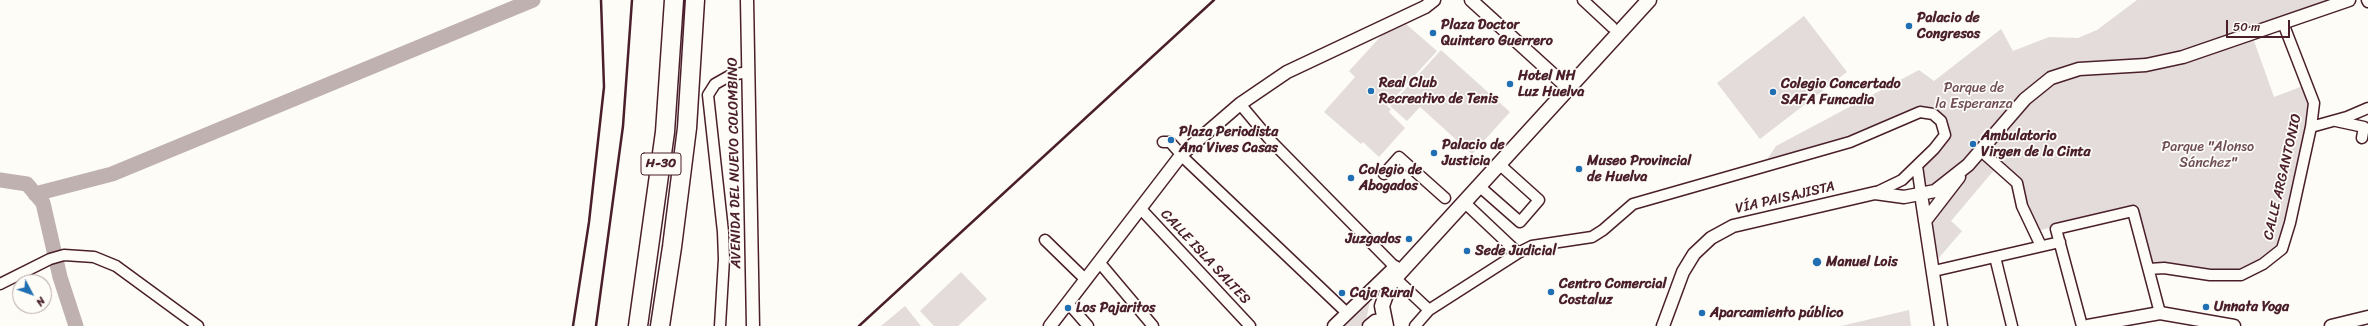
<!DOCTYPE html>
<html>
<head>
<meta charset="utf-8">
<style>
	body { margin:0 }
	#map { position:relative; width:2368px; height:326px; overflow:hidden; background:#fdfcf7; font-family:Sriracha,sans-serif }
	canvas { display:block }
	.north { position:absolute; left:12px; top:274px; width:40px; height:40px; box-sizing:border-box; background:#fdfcf7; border:1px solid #b5a4a5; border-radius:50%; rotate:131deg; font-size:11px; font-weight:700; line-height:16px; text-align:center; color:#4a1f2b }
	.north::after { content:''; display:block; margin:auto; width:14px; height:18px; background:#1f6fb2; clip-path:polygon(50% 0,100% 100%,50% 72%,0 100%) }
	.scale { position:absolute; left:2226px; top:20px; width:64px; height:18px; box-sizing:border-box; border:2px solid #4a1f2b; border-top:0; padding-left:5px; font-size:12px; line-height:14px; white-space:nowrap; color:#4a1f2b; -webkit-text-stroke:3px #fdfcf7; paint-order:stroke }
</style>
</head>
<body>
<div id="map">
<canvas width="2368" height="326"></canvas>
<div class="north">N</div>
<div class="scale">50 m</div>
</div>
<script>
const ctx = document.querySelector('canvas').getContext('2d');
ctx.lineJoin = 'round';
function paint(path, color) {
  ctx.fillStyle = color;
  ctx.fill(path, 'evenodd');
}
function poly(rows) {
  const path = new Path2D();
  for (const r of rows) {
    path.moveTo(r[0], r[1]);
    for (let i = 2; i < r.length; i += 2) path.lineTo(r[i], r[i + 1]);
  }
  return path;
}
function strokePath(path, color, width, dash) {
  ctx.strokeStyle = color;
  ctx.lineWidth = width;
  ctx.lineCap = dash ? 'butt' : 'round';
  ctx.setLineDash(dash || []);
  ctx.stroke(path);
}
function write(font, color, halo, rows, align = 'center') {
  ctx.font = font + ' Sriracha,sans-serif';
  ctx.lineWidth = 3.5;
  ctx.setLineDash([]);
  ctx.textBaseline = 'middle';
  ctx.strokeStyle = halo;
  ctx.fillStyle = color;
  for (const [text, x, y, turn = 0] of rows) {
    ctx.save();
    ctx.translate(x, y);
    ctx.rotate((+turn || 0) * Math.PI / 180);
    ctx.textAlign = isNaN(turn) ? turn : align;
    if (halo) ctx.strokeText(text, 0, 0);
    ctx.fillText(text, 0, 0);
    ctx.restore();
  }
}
const green = poly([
	[2137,0,2335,0,2183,53,2049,75,1962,163,1925,189,1922,168,1949,137,1947,120,1935,109,1922,107,1853,136,1766,161,1776,146,1919,70,1934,81,2001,29,2013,51,2049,37,2078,38,2097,30],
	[1804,16,1847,72,1760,139,1717,83],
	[1406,24,1437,51,1387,106,1391,109,1389,112,1405,128,1379,157,1363,142,1361,144,1324,112,1355,77,1349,71,1382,35],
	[2253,38,2274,97,2303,86,2310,102,2287,217,2277,247,2261,261,2240,271,2206,270,2152,264,2136,206,2037,231,2026,207,2020,180,1984,149,2027,103,2054,81],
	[1441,50,1510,112,1472,154,1420,107,1407,121,1390,106],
	[1984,160,1995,169,1951,221,1962,231,1937,260,1931,218,1973,165],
	[961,272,987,299,958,326,934,326,920,311],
	[1371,296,1366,321,1360,326,1340,326],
	[905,306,921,326,881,326],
	[1909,310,1911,326,1841,326]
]);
const river = poly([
	[0,180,27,184,43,203,60,277,76,326],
	[35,194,112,174,533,0]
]);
const minor = poly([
	[1583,0,1612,27],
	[2367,0,2368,2],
	[1240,104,1271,141,1395,267],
	[2336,121,2364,127,2362,138],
	[2311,127,2347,117,2368,108],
	[1163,142,1170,142,1186,160,1347,313],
	[1980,150,2017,183,2022,206,2041,246],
	[1917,166,1921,194],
	[1384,174,1399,157,1445,198],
	[1479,186,1520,222,1539,200,1499,164],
	[1464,202,1518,253],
	[1140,208,1250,326],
	[1045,240,1086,280],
	[1995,257,2012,326],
	[1099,262,1153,326],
	[2149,269,2164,268,2210,275,2241,275,2263,264,2282,249,2290,223,2311,127,2314,103,2283,23],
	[1934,271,2060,242],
	[1395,278,1429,310],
	[0,284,50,259,64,255,94,257,116,266,198,326],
	[1068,303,1088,326],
	[720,326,724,259,723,232,708,95,715,84,731,75,748,72],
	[1415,326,1429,310,1518,253,1532,246,1592,237,1603,230,1633,204,1850,142,1920,112,1933,114,1941,121,1945,135,1934,149,1902,180,1875,193],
	[2082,326,2056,229,2133,211,2160,313]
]);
const tertiary = poly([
	[747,0,753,326],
	[1471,0,1568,88],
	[1921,194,1941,326],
	[1925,221,1959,177],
	[1050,326,1182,154,1240,104,1287,72,1425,7,1434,0],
	[1334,326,1395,267],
	[1369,326,1375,321,1384,320],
	[1663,326,1683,272,1694,254,1711,238,1733,226,1875,193,1904,197,1935,191,1968,165,2025,99,2051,78,2079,69,2146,65,2183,57,2349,0],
	[2088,326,2160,313,2234,326],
	[2331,326,2368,317]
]);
const secondary = poly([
	[1386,326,1382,306,1389,286,1395,278,1649,0]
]);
const motorway = poly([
	[638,326,665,132,674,0],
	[660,326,672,247,687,128,695,0]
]);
const rail = poly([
	[573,326,589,222,604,87,601,0],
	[596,326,623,126,632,0],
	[859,326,1214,0]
]);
const markers = [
	[1909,26,4,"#1f6fb2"],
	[1433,33,4,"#1f6fb2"],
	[1510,84,4,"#1f6fb2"],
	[1371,91,4,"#1f6fb2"],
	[1773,92,4,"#1f6fb2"],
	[1171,140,4,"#1f6fb2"],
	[1973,144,4,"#1f6fb2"],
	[1434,153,4,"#1f6fb2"],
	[1579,169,4,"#1f6fb2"],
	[1351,178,4,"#1f6fb2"],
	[1409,239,4,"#1f6fb2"],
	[1467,251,4,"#1f6fb2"],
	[1817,262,5,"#1f6fb2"],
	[1551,292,4,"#1f6fb2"],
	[1342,293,4,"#1f6fb2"],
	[2206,307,4,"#1f6fb2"],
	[1068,308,4,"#1f6fb2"],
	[1702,313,4,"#1f6fb2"]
];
const shields = [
	[661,164,40]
];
const shieldNames = [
	["H-30",661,164]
];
const poiNames = [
	["Palacio de",1917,18],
	["Congresos",1917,34],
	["Plaza Doctor",1441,25],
	["Quintero Guerrero",1441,41],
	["Hotel NH",1518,76],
	["Luz Huelva",1518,92],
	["Real Club",1379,83],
	["Recreativo de Tenis",1379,99],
	["Colegio Concertado",1781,84],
	["SAFA Funcadia",1781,100],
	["Plaza Periodista",1179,132],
	["Ana Vives Casas",1179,148],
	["Ambulatorio",1981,136],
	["Virgen de la Cinta",1981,152],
	["Palacio de",1442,145],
	["Justicia",1442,161],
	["Museo Provincial",1587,161],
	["de Huelva",1587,177],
	["Colegio de",1359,170],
	["Abogados",1359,186],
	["Juzgados",1401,239,"right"],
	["Sede Judicial",1475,251],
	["Manuel Lois",1826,262],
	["Centro Comercial",1559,284],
	["Costaluz",1559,300],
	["Caja Rural",1350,293],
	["Unnata Yoga",2214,307],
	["Los Pajaritos",1076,308],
	["Aparcamiento público",1710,313]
];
const parkNames = [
	["Parque de",1974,88],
	["la Esperanza",1974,104],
	["Parque \"Alonso",2208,147],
	["Sánchez\"",2208,163]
];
const streetNames = [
	["AVENIDA DEL NUEVO COLOMBINO",735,163,-91],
	["CALLE ARGANTONIO",2283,177,-77],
	["VÍA PAISAJISTA",1785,198,-13],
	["CALLE ISLA SALTES",1205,257,47]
];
paint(green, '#e3dcda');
strokePath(river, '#c0b1b1', 15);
strokePath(minor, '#4a1f2b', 13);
strokePath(tertiary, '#4a1f2b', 15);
strokePath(secondary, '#4a1f2b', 17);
strokePath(motorway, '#4a1f2b', 21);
strokePath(minor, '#fdfcf7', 10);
strokePath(tertiary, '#fdfcf7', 12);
strokePath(secondary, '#fdfcf7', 14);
strokePath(motorway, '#fdfcf7', 18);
strokePath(rail, '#4a1f2b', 2.5);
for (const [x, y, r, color] of markers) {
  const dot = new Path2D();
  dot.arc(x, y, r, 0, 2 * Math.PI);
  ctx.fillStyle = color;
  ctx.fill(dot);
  strokePath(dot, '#fdfcf7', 1.5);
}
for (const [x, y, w] of shields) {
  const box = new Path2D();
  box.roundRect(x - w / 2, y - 11, w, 22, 3);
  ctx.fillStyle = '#fdfcf7';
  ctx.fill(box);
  strokePath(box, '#4a1f2b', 1);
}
write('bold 13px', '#4a1f2b', null, shieldNames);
write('bold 14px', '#4a1f2b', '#fdfcf7', poiNames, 'left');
write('14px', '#704e57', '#fdfcf7', parkNames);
write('14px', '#4a1f2b', '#fdfcf7', streetNames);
</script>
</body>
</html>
